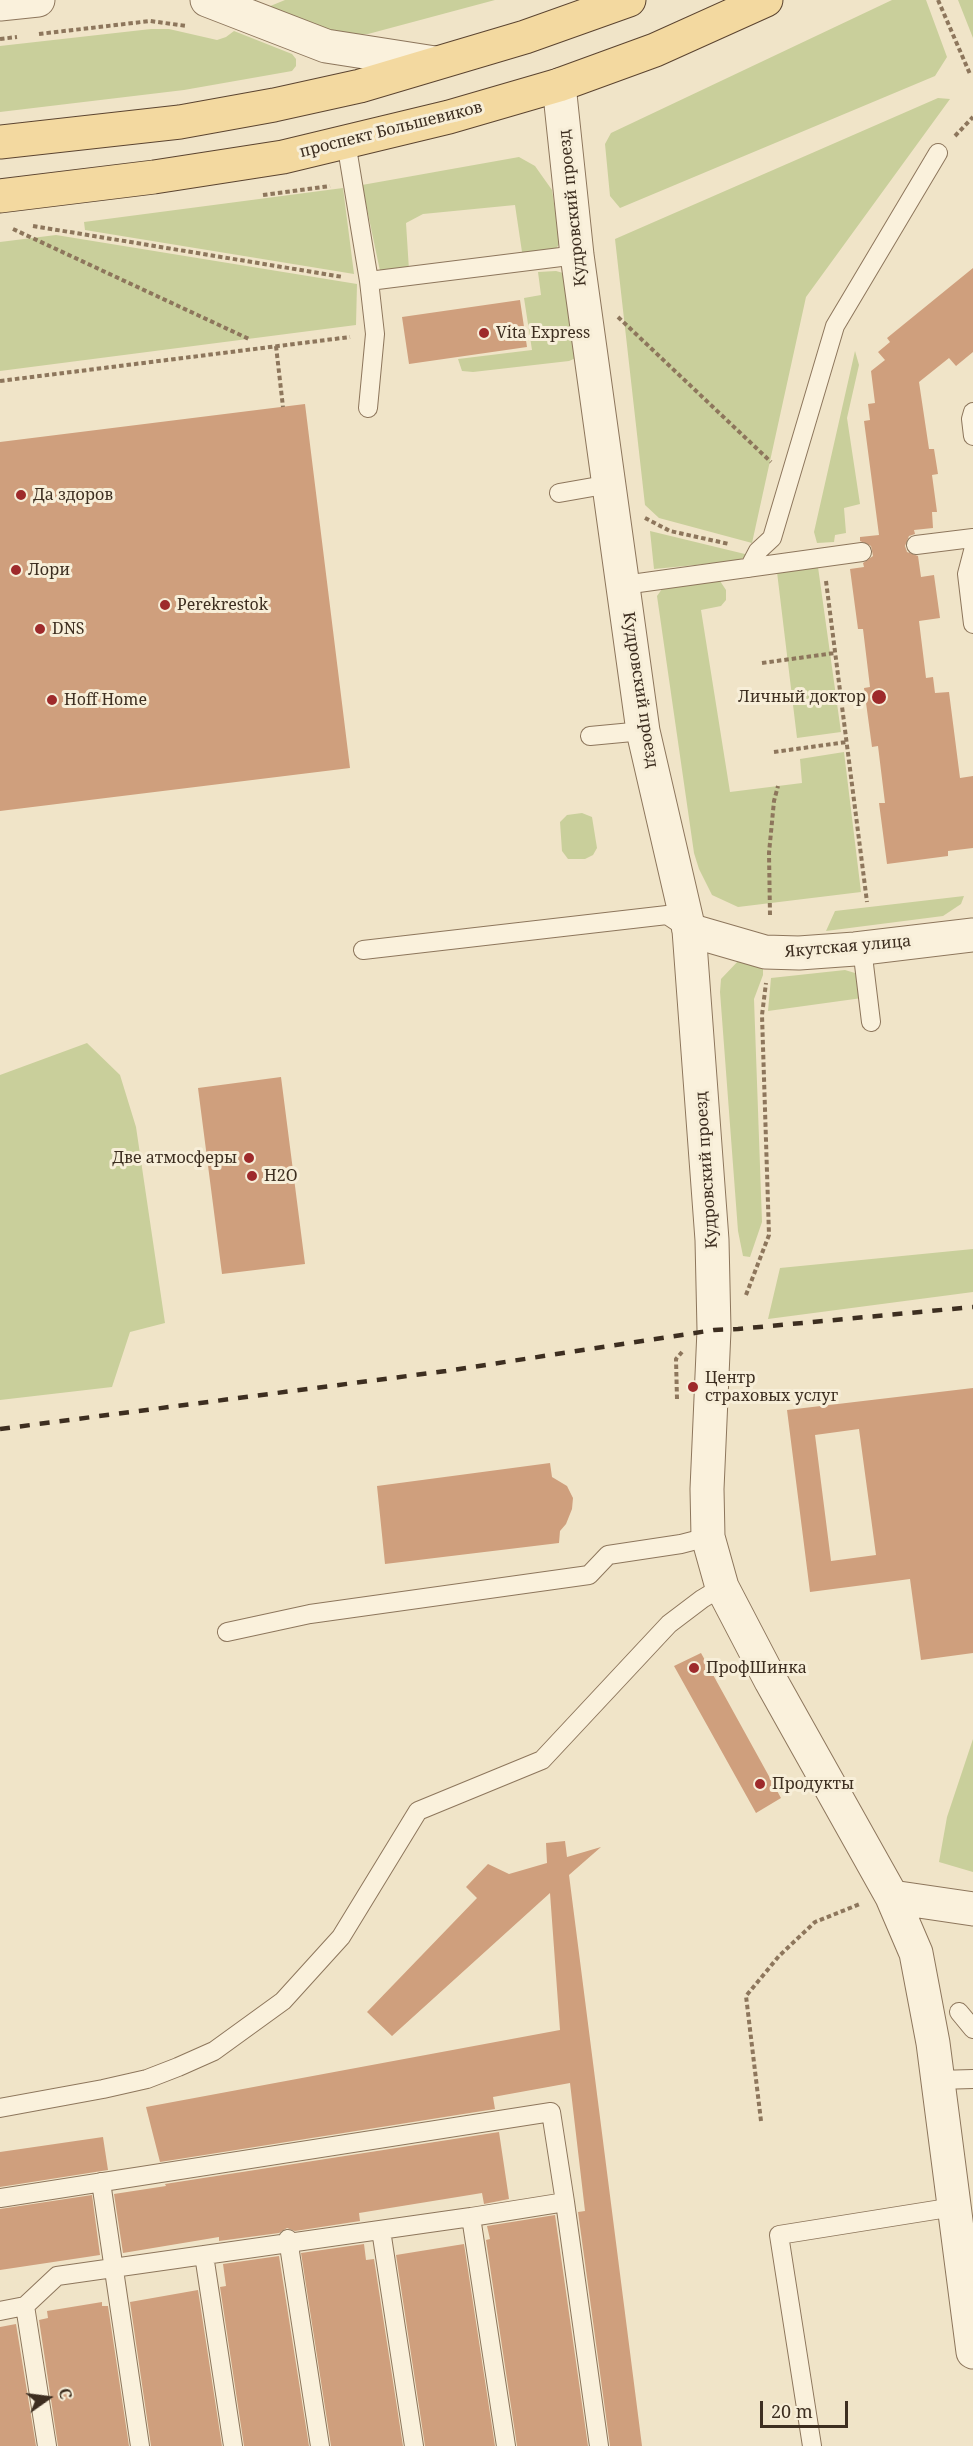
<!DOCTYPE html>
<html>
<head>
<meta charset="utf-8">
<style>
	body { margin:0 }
	#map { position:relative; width:973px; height:2446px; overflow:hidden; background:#f0e4c8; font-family:"Noto Serif",serif }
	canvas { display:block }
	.north { position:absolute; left:18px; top:2368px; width:60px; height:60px; -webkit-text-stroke:4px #f7eed8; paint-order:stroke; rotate:76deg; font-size:16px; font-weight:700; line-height:24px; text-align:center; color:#3d2e20 }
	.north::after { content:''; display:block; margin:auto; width:21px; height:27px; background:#3d2e20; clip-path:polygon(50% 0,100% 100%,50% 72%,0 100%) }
	.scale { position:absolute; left:760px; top:2401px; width:88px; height:27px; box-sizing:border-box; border:3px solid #3d2e20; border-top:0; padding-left:8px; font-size:18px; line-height:21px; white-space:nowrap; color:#3d2e20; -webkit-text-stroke:4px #f7eed8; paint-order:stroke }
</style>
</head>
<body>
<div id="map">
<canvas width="973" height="2446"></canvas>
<div class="north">С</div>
<div class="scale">20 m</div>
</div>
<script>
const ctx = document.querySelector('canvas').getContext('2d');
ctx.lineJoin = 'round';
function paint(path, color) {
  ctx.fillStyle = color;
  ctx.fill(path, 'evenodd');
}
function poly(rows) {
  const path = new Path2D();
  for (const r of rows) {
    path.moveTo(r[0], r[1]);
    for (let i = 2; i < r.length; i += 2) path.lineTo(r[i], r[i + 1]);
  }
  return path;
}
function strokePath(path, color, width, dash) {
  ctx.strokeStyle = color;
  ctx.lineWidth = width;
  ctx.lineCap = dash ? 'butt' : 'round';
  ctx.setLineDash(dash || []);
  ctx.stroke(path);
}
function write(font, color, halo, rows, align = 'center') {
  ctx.font = font + ' "Noto Serif",serif';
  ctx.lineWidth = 6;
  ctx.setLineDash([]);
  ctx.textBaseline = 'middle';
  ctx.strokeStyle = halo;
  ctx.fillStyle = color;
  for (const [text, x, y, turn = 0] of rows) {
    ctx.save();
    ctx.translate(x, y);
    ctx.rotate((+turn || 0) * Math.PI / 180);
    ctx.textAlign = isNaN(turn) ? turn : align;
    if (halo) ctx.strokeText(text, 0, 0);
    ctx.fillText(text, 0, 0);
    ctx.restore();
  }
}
const green = poly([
	[285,0,495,0,368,34,350,35,331,32,263,9],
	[892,0,926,0,947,57,935,76,620,208,610,196,605,144,611,133],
	[958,0,973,0,973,38],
	[151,29,169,29,217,40,226,37,234,31,292,54,296,59,296,66,292,71,184,90,0,112,0,46],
	[938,98,950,99,806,297,752,543,659,518,645,505,615,239],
	[519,157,535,166,552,190,560,243,555,250,526,256,522,252,515,205,423,214,406,223,409,270,384,275,380,271,362,185],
	[343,188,354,274,85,230,84,222],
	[56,235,357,284,356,325,0,371,0,242],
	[556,271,563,273,566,279,576,358,569,361,473,372,462,371,458,359,532,350,524,298,541,295,538,272],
	[855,351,859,365,847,418,860,504,844,508,846,533,835,535,834,542,817,543,814,532],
	[650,531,749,555,737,561,654,569],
	[818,567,841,732,797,738,777,572],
	[720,581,726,590,726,600,721,606,701,610,730,792,802,783,800,759,844,752,861,892,738,907,712,895,699,869,694,853,657,596,662,589,671,587],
	[582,813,592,817,597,848,593,855,585,859,568,859,562,851,560,822,567,815],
	[964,896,961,904,943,916,826,931,835,911],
	[741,958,763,962,763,975,754,999,762,1222,750,1257,743,1256,738,1231,720,992,721,979],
	[845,970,855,973,862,998,768,1011,771,978],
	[87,1043,120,1075,136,1127,165,1323,130,1332,112,1387,0,1400,0,1075],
	[973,1249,973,1292,768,1319,780,1268],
	[973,1739,973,1872,939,1862,947,1817]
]);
const building = poly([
	[973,268,973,352,956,366,949,358,919,382,929,449,934,449,938,474,932,475,937,512,932,512,933,528,914,530,915,534,909,536,905,546,907,552,918,556,921,577,934,575,940,618,919,621,926,678,933,677,935,693,949,692,960,778,973,776,973,848,948,851,948,856,887,864,879,803,885,803,878,746,872,747,864,688,870,687,863,629,858,629,850,569,864,567,863,563,873,556,871,546,860,541,860,537,879,535,864,421,870,420,868,404,875,403,871,371,885,360,878,352,890,342,887,338],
	[520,300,527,347,409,364,402,317],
	[305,404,350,768,0,811,0,442],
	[281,1077,305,1264,222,1274,198,1088],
	[973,1388,973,1653,921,1660,910,1579,810,1592,787,1410],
	[859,1429,876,1555,831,1561,815,1435],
	[550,1463,552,1477,567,1486,573,1498,572,1509,566,1524,560,1531,559,1543,385,1564,377,1486],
	[701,1653,781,1798,756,1813,674,1666],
	[565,1841,567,1857,601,1847,569,1875,642,2446,610,2446,578,2212,585,2211,570,2083,493,2097,495,2109,160,2162,146,2107,560,2030,550,1893,392,2036,367,2012,477,1898,466,1887,488,1864,509,1874,547,1863,546,1843],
	[499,2132,509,2199,484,2204,482,2193,359,2213,360,2221,295,2231,287,2228,279,2233,219,2241,219,2237,123,2253,114,2194,166,2186,165,2184],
	[103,2137,108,2170,0,2187,0,2152],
	[92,2195,100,2255,0,2270,0,2209],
	[555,2215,588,2446,517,2446,486,2240,490,2239,487,2226],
	[364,2244,366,2260,374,2259,403,2446,331,2446,301,2253],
	[464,2244,495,2446,425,2446,396,2255],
	[279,2256,309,2446,244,2446,220,2287,226,2286,223,2264],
	[198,2290,222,2446,151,2446,130,2302],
	[102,2302,102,2306,108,2306,129,2446,58,2446,39,2320,48,2318,47,2311],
	[16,2324,36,2446,0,2446,0,2327]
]);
const path = poly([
	[938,0,970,74],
	[39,34,150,21,187,26],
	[0,39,17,37],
	[955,136,973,117],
	[263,195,330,186],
	[33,226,343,277],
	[13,229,249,339],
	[618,317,771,462],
	[276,346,283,407],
	[0,381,350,337],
	[645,518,670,531,729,544],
	[826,581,867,902],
	[762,663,835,653],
	[774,752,847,742],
	[770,915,769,853,774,801,778,786],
	[746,1295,769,1235,762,1015,766,983],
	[677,1399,676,1359,682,1352],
	[761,2121,746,1996,779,1956,815,1922,860,1904]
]);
const service = poly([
	[346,142,369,281,375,334,368,408],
	[369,281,577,255],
	[973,412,971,419,973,436],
	[559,493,610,484],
	[916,545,973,538],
	[973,551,967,574,973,624],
	[749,568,758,551,772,538,835,326,938,153],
	[624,585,862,552],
	[590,736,643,731],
	[862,948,871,1022],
	[363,950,667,915,688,929],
	[227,1632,310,1614,589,1575,608,1555,681,1544,708,1537],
	[959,2012,973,2029],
	[938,2080,973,2079],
	[0,2108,103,2089,147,2079,178,2067,214,2051,283,2001,341,1937,418,1811,542,1760,669,1624,702,1599,722,1587],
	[101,2182,140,2446],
	[0,2198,551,2112,565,2202],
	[471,2217,565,2202,599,2446],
	[381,2230,414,2446],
	[288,2239,320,2446],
	[204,2255,233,2446],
	[25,2306,47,2446],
	[0,2311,25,2306,57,2276,471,2217,506,2446],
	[812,2446,779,2235,954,2207]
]);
const minor = poly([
	[207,0,326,46,435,63],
	[0,4,38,0],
	[689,930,765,952,799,953,855,949,973,935]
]);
const tertiary = poly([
	[559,85,577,255,643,731,689,930,712,1240,714,1330,707,1489,708,1537,722,1587,771,1681,892,1897,916,1953,933,2043,973,2352],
	[892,1897,973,1909]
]);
const primary = poly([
	[0,142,180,122,274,105,360,86,525,37,629,0],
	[0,196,154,177,283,157,449,117,559,85,655,50,766,0]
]);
const rail = poly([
	[0,1429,446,1371,714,1330,738,1329,973,1307]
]);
const markers = [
	[484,333,6,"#9e2a2b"],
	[21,495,6,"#9e2a2b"],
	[16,570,6,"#9e2a2b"],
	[165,605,6,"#9e2a2b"],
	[40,629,6,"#9e2a2b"],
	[879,697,8,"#9e2a2b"],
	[52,700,6,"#9e2a2b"],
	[249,1158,6,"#9e2a2b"],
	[252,1176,6,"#9e2a2b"],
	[693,1387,6,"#9e2a2b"],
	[694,1668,6,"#9e2a2b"],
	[760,1784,6,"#9e2a2b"]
];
const streetNames = [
	["проспект Большевиков",391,130,-14],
	["Кудровский проезд",573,208,-96],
	["Кудровский проезд",640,690,81],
	["Якутская улица",848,947,-5],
	["Кудровский проезд",707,1170,-94]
];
const poiNames = [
	["Vita Express",496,333],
	["Да здоров",33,495],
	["Лори",28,570],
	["Perekrestok",177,605],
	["DNS",52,629],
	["Личный доктор",866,697,"right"],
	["Hoff Home",64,700],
	["Две атмосферы",237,1158,"right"],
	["H2O",264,1176],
	["Центр",705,1378],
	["страховых услуг",705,1396],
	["ПрофШинка",706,1668],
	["Продукты",772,1784]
];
paint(green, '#c9cf9b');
paint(building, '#cf9f7d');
strokePath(service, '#8d765c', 20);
strokePath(minor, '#8d765c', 35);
strokePath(tertiary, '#8d765c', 35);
strokePath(primary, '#5b4430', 35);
strokePath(path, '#8d765c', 4, [4.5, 3]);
strokePath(service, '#faf1dc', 18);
strokePath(minor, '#faf1dc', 33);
strokePath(tertiary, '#faf1dc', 33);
strokePath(primary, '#f3d9a0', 33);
strokePath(rail, '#3d2e20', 4.5, [10, 10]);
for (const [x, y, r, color] of markers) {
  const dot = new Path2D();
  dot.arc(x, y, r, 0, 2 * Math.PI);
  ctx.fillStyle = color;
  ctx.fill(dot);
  strokePath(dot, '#f7eed8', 2);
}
write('16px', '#3d2e20', '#f7eed8', streetNames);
write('16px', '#3d2e20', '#f7eed8', poiNames, 'left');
</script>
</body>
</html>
